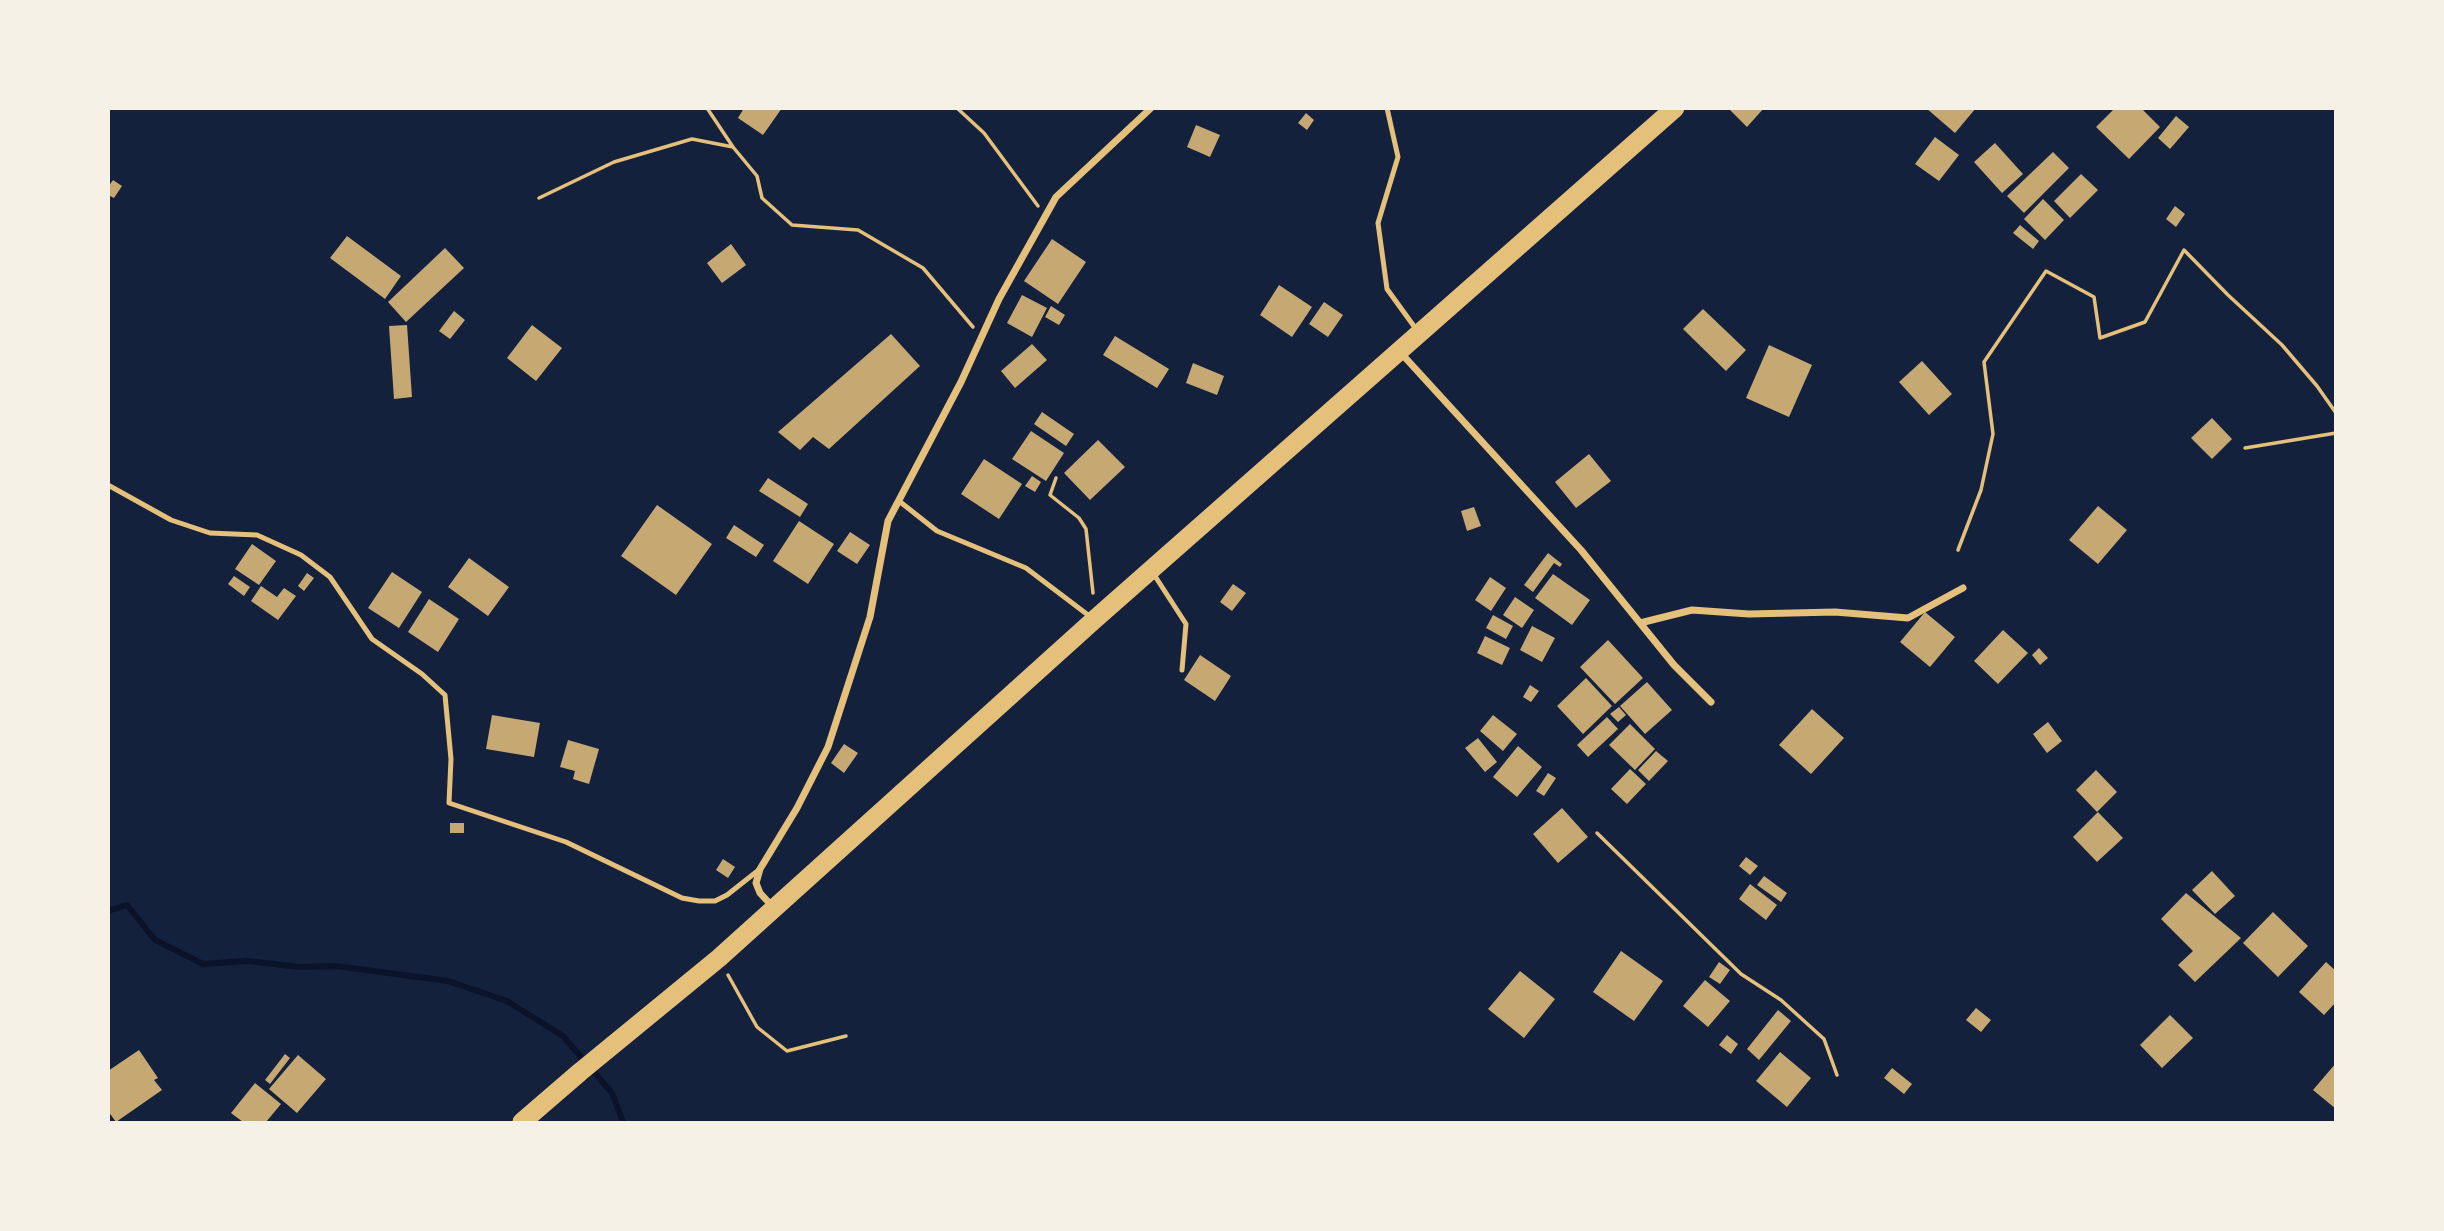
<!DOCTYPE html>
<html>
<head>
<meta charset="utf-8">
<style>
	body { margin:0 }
	#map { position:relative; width:2444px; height:1231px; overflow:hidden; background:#14213d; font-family:"Noto Sans",sans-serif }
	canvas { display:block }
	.frame { position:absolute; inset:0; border:110px solid #f6f1e7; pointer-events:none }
</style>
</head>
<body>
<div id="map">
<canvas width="2444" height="1231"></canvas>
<div class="frame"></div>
</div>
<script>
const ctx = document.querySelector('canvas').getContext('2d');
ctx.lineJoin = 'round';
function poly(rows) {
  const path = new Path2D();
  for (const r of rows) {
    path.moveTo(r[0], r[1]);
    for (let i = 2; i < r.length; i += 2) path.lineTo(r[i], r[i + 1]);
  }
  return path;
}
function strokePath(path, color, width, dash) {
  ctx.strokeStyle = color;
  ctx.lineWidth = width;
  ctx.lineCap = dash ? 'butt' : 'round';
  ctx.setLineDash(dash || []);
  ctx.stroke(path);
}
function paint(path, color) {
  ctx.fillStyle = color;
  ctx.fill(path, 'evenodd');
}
const stream = poly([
	[108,911,127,905,155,940,203,964,247,961,300,967,336,966,448,981,507,1001,563,1036,612,1093,623,1122]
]);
const building = poly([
	[744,108,782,108,763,135,738,118],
	[1728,108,1764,108,1747,127],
	[1926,108,1976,108,1955,133],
	[2115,108,2141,108,2160,127,2129,159,2096,127],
	[1306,113,1314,120,1307,130,1298,123],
	[2176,116,2189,127,2170,149,2158,138],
	[1196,125,1220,135,1210,157,1187,147],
	[1935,137,1959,155,1939,181,1915,164],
	[1995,143,2023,174,2002,193,1974,162],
	[2053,152,2069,168,2024,213,2007,196],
	[2081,174,2098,190,2070,218,2054,201],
	[113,180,122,186,114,198,108,195,108,187],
	[2043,199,2064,220,2045,240,2024,219],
	[2175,206,2185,214,2176,227,2166,219],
	[2020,225,2039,241,2033,249,2013,233],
	[347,236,401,276,385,299,330,258],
	[1052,239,1086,262,1058,304,1024,281],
	[731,244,746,265,722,283,707,263],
	[445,248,464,268,406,322,388,302],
	[1279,285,1312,307,1292,337,1260,315],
	[1022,295,1047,308,1032,337,1007,323],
	[1324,302,1343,315,1328,337,1309,324],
	[1051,306,1065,315,1059,325,1045,317],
	[1703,309,1746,350,1726,371,1683,329],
	[454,311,465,320,450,339,439,331],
	[407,325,412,397,394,399,389,326],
	[532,325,562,348,536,381,507,358],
	[891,334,920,366,829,449,813,437,800,450,778,432],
	[1115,336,1169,369,1157,388,1103,355],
	[1032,344,1047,360,1015,388,1001,371],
	[1769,345,1812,365,1789,417,1746,398],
	[1922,361,1952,394,1929,415,1899,382],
	[1193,363,1224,376,1217,395,1186,383],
	[1042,412,1074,434,1066,446,1034,424],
	[2212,418,2232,439,2212,459,2191,438],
	[1031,431,1064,453,1046,481,1012,459],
	[1098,440,1125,467,1090,500,1064,473],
	[1589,454,1611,481,1576,508,1555,482],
	[984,459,1022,484,999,519,961,494],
	[1032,476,1041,482,1035,492,1025,486],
	[768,478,808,504,800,517,759,491],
	[657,505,712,544,676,595,621,556],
	[2098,506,2127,530,2098,564,2069,540],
	[1474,507,1481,526,1467,531,1461,511],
	[799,521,834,544,808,584,773,561],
	[734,525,764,545,756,557,726,538],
	[850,532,870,545,857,564,837,551],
	[252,544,276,561,259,585,235,569],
	[1548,553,1562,564,1560,567,1554,563,1533,592,1524,585],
	[469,558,509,587,488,616,448,587],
	[392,572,422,592,399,628,368,608],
	[307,573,314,578,304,591,298,586],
	[1553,574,1590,600,1572,625,1535,598],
	[234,576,250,587,244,596,228,584],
	[1490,577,1506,588,1491,611,1475,600],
	[1233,584,1246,593,1232,611,1220,602],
	[261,586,277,597,284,588,296,596,278,620,251,601],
	[1515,597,1534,610,1522,628,1503,615],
	[429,599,459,619,438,652,408,632],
	[1925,612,1955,637,1930,667,1900,642],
	[1493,615,1513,626,1506,639,1486,628],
	[1532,626,1555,638,1542,662,1520,650],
	[2003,630,2028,653,1998,684,1974,661],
	[1485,636,1510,648,1502,665,1477,653],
	[1608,640,1643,678,1615,704,1580,667],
	[2039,648,2048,658,2040,665,2032,655],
	[1200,655,1231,676,1215,701,1184,680],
	[1586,678,1612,706,1583,734,1557,706],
	[1647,682,1672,710,1645,734,1620,706],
	[1530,685,1539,691,1531,702,1523,697],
	[1619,707,1626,715,1618,722,1610,714],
	[1812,709,1844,738,1811,774,1779,745],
	[492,715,540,723,534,757,486,749],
	[1493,715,1517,734,1503,751,1480,731],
	[1607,717,1618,729,1588,757,1577,745],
	[2048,722,2062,741,2047,753,2033,734],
	[1630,724,1655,749,1635,770,1609,745],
	[1478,738,1497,762,1485,772,1465,748],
	[568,740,599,749,589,784,573,779,575,771,560,767],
	[844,744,858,753,844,773,831,763],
	[1518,746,1542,767,1517,797,1493,777],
	[1656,751,1668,761,1649,781,1638,770],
	[1630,769,1646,784,1627,804,1611,789],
	[2096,770,2117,792,2097,812,2076,790],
	[1548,773,1556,778,1544,796,1536,791],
	[1562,808,1588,837,1558,863,1533,834],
	[2098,812,2123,838,2097,862,2073,837],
	[450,823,464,823,464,833,450,833],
	[1746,857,1758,866,1750,875,1739,866],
	[723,859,735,867,728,878,716,870],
	[2212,871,2235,896,2215,914,2192,890],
	[1764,876,1787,893,1781,902,1757,885],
	[1750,884,1777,905,1766,920,1739,899],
	[2186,893,2241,938,2195,982,2178,965,2193,951,2161,919],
	[2273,912,2308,946,2278,977,2243,943],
	[1621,951,1663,981,1634,1021,1593,992],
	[1719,962,1730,970,1720,984,1709,977],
	[2326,962,2336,971,2336,1002,2324,1015,2299,992],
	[1520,971,1555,999,1524,1038,1488,1009],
	[1705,980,1730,1001,1708,1027,1683,1006],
	[1976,1008,1991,1020,1981,1032,1966,1020],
	[1778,1010,1791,1021,1759,1060,1747,1049],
	[2170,1015,2193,1038,2162,1068,2140,1045],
	[1727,1035,1738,1044,1731,1054,1719,1045],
	[139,1050,158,1078,154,1080,162,1090,116,1122,108,1111,108,1071],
	[1780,1052,1811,1078,1787,1107,1756,1081],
	[285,1054,290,1058,270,1084,265,1080],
	[298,1055,326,1079,297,1113,269,1089],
	[2336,1063,2336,1109,2313,1090],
	[1892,1068,1912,1084,1904,1094,1884,1078],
	[255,1083,281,1104,266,1122,243,1122,231,1113]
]);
const path = poly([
	[707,108,733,147],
	[957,108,984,133,1038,206],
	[539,198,614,162,692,139,733,147,757,176,762,198,792,225,858,230,923,268,973,327],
	[2245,448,2336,433],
	[1056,478,1050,495,1079,518,1086,529,1093,593],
	[1958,550,1981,490,1993,434,1984,362,2046,271,2094,297,2100,338,2145,322,2184,250,2228,295,2282,345,2317,386,2336,413],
	[1597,833,1741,974,1781,1000,1824,1039,1837,1075],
	[728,975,757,1027,787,1051,846,1036]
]);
const service = poly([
	[1387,108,1398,157,1378,223,1387,289,1416,329],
	[108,485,171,520,210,533,257,535,301,555,330,577,372,639,422,674,445,695,451,759,449,803,566,842,682,898,699,901,715,901,727,895,760,869],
	[899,501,937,531,1026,568,1092,618],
	[1153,573,1186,624,1182,670]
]);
const minor = poly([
	[1400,352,1581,550,1674,665,1711,702],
	[1640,623,1692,610,1749,614,1835,612,1908,618,1963,588],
	[772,906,760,893,756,883,760,869,797,808,828,747,870,617,888,521,961,382,999,299,1056,197,1151,108]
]);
const trunk = poly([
	[522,1122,580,1072,719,958,1094,620,1675,108]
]);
strokePath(stream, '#0b132b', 6);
paint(building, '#c6a872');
strokePath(path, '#e5c07b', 3.5);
strokePath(service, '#e5c07b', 5);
strokePath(minor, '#e5c07b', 7);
strokePath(trunk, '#e5c07b', 19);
</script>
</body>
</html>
